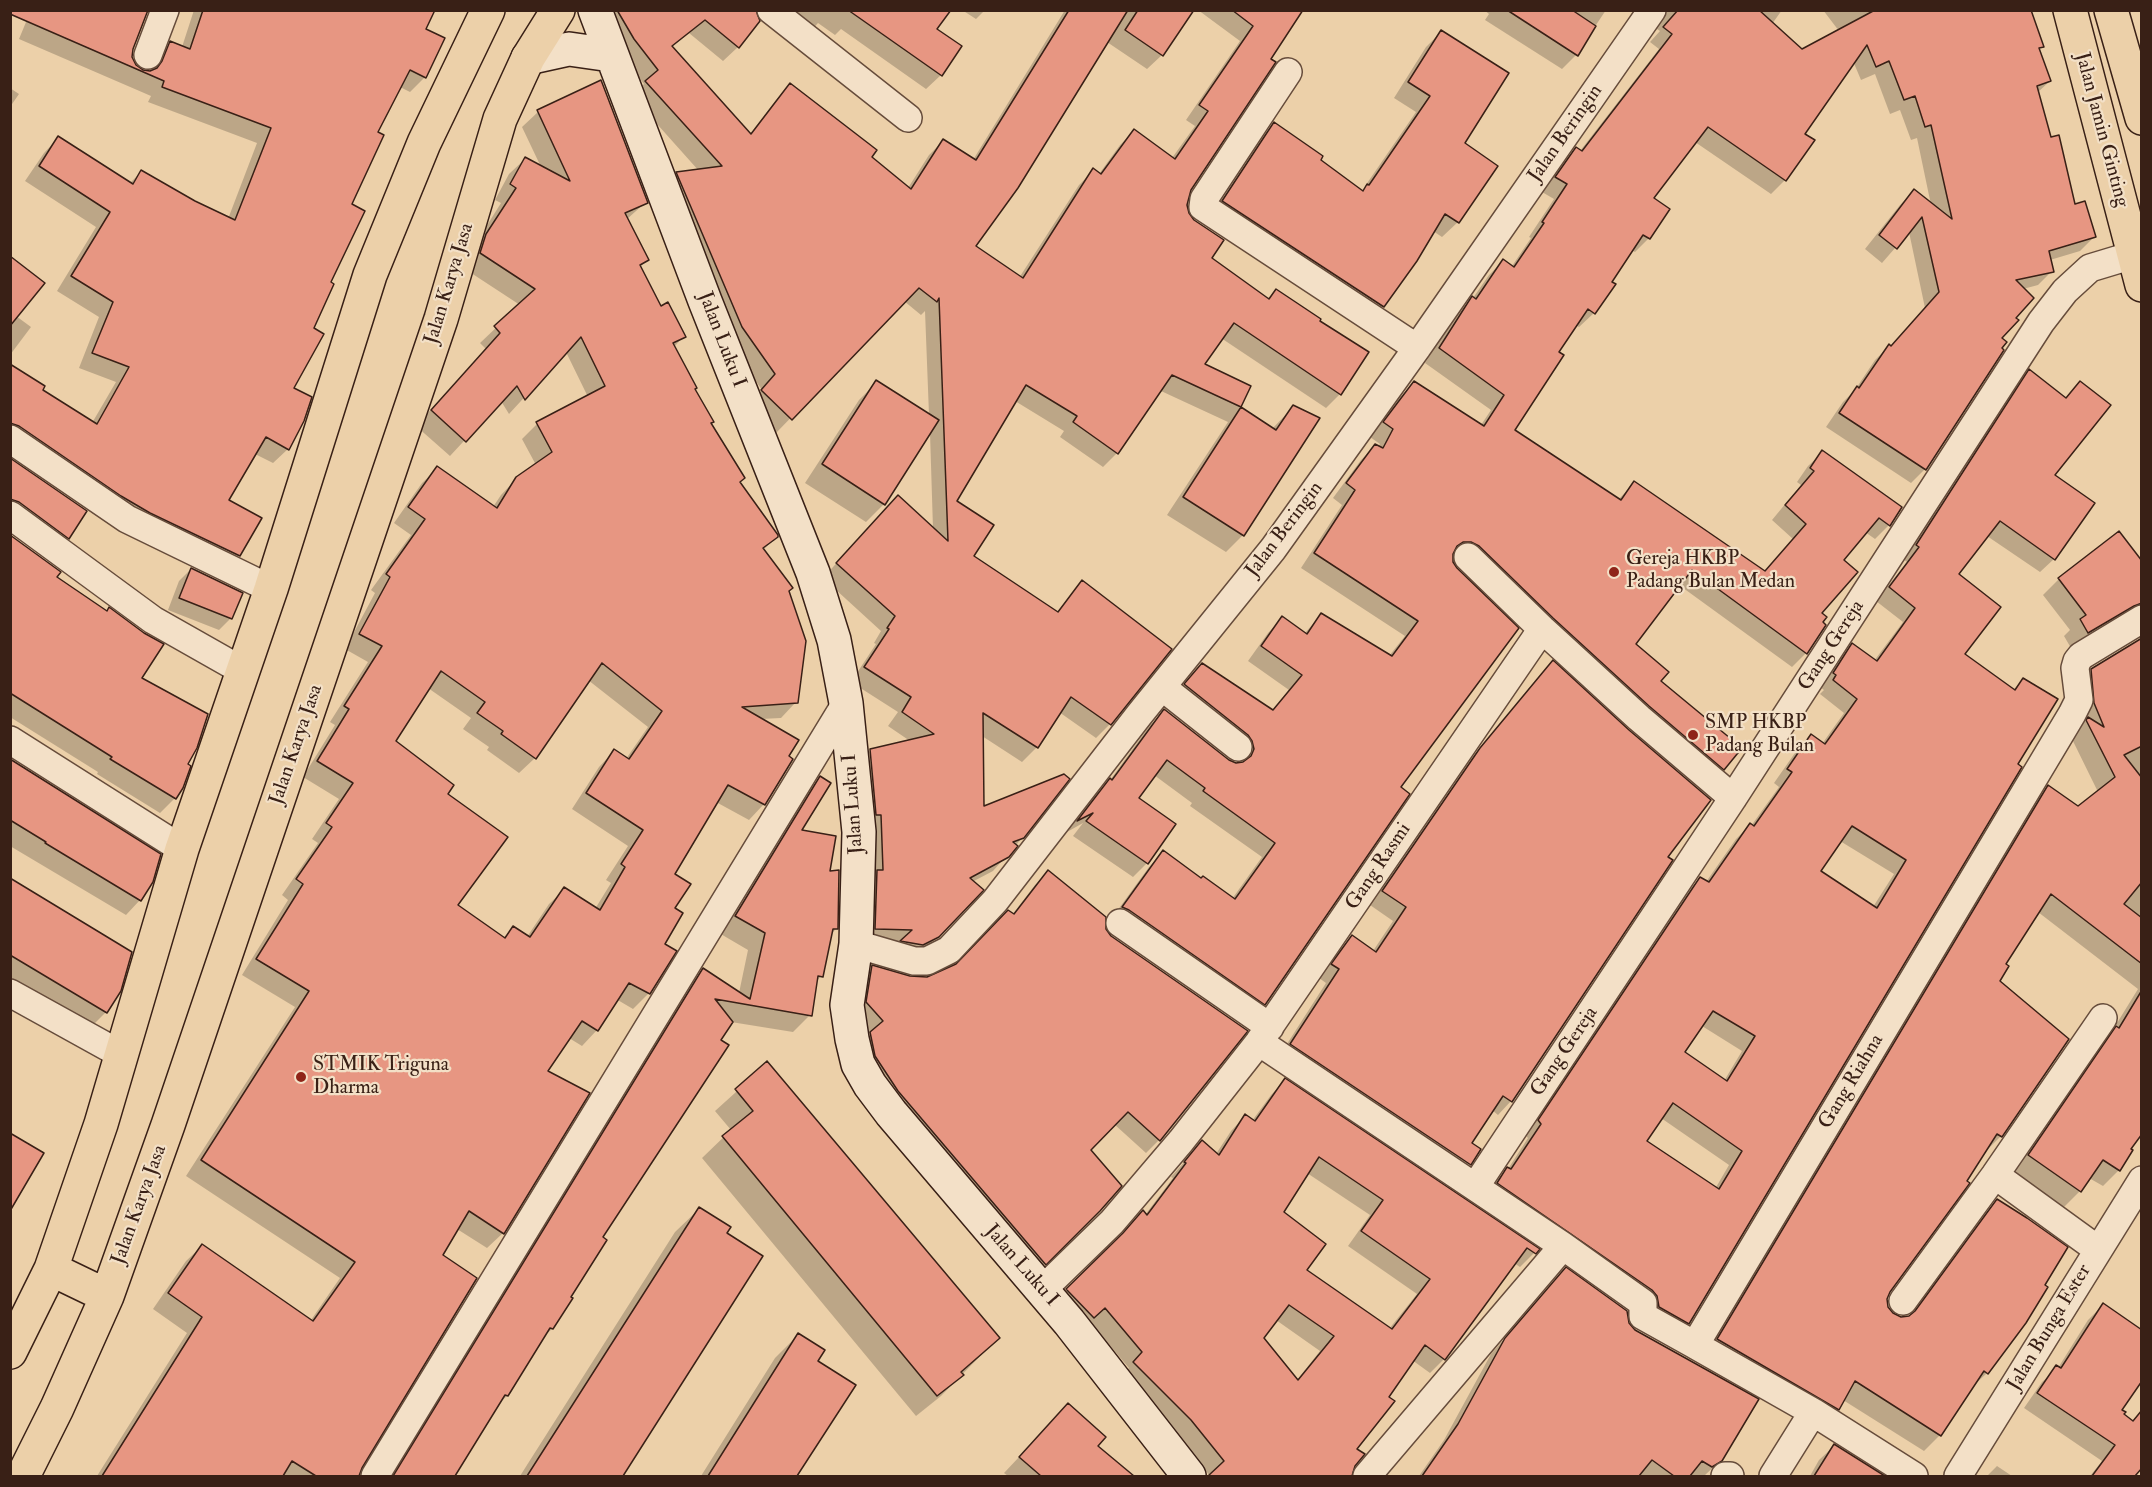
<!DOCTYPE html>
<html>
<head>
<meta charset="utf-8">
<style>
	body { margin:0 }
	#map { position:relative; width:2152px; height:1487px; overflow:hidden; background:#ecd0a9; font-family:"IM FELL Double Pica",serif }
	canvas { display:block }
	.frame { position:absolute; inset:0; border:12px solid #392016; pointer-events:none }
</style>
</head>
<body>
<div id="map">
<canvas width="2152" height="1487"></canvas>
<div class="frame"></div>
</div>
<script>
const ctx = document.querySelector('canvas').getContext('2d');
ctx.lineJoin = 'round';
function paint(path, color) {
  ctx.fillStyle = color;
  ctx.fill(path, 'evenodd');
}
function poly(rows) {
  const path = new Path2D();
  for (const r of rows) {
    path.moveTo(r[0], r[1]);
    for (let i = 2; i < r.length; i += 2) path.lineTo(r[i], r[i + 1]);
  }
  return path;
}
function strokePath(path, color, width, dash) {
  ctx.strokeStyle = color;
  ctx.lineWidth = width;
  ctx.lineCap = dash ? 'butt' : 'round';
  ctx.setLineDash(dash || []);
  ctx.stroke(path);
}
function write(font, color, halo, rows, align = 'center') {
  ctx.font = font + ' "IM FELL Double Pica",serif';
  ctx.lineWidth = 4.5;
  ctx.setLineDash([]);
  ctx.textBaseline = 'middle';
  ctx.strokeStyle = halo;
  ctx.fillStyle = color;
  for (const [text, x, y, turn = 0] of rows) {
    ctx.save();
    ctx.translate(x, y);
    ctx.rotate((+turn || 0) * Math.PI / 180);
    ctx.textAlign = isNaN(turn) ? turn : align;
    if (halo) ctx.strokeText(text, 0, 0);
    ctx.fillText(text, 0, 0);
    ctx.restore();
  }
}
const shadow = poly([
	[31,10,132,49,131,57,135,66,143,71,150,72,156,58,170,43,182,47,194,10,433,10,424,29,425,77,410,92,400,87,376,133,350,205,328,283,292,389,288,449,273,463,255,454,227,501,260,518,239,556,224,570,10,445,10,366,41,391,92,423,116,382,79,368,99,317,57,291,96,227,25,181,44,153,58,138,129,184,141,172,228,219,257,143,148,102,151,96,19,39],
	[608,10,754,10,738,47,723,61,689,33,671,48,750,134,776,100,790,85,870,157,908,188,929,155,943,141,973,160,1065,10,1192,10,1162,55,1147,69,1107,42,974,247,1019,278,1079,185,1094,170,1099,174,1120,145,1134,131,1172,158,1195,126,1186,120,1240,41,1198,10,1301,10,1189,190,1186,206,1187,214,1210,258,1267,299,1276,291,1340,394,1326,408,1221,338,1202,365,1249,387,1239,408,1272,429,1293,407,1243,535,1226,552,1167,515,1228,422,1161,391,1117,453,1103,467,1060,437,1064,431,1015,401,954,502,972,556,1056,613,1082,582,1110,724,1096,738,1059,712,1037,747,1022,762,982,736,983,808,1023,837,993,871,972,882,938,936,923,951,862,943,856,765,870,751,910,741,888,726,898,712,851,682,876,644,874,643,881,631,823,578,884,511,933,529,930,433,884,504,866,522,805,483,859,400,877,382,929,415,925,311,921,315,904,301,776,433,747,405,762,390,728,341,663,188,677,174,699,171,632,96,644,84,620,53],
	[764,10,949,10,935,29,941,75,926,89,841,29,835,35,818,23,803,40],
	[962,10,985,10,976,19],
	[1484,10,1606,10,1576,55,1562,69,1485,20,1489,14],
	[1645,10,1782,10,1772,24,1802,51,1839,31,1823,10,1904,10,2042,46,2038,50,2050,81,2037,93,2050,138,2074,206,2094,237,2080,251,2050,260,2052,271,2038,285,2023,289,2000,338,1925,469,1911,483,1826,427,1843,402,1855,390,1875,360,1889,346,1890,347,1925,308,1909,232,1882,263,1865,249,1900,205,1914,191,1931,205,1917,138,1911,140,1900,110,1890,114,1875,74,1861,80,1853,61,1803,134,1785,180,1771,194,1695,142,1652,198,1649,238,1635,252,1631,250,1610,282,1613,285,1594,313,1579,327,1575,325,1557,352,1513,431,1618,500,1634,483,1764,573,1793,539,1772,520,1801,485,1797,482,1808,466,1823,452,1889,525,1875,539,1865,532,1842,560,1806,653,1792,667,1679,585,1634,644,1723,769,1709,783,1458,556,1451,555,1399,787,1264,1004,1250,1018,1109,922,1149,867,1163,852,1232,899,1262,857,1190,806,1192,803,1154,775,1137,798,1147,863,1133,877,1073,836,1083,823,1067,832,1096,794,1108,783,1150,725,1164,711,1228,761,1240,764,1239,755,1171,699,1202,665,1272,711,1289,690,1248,661,1268,633,1282,618,1304,634,1321,615,1389,656,1405,636,1301,568,1342,505,1333,498,1361,460,1375,446,1378,447,1380,444,1370,437,1400,397,1414,383,1481,425,1491,410,1425,363,1458,312,1473,298,1489,275,1503,261,1512,266,1531,238,1529,237,1554,199,1542,192,1562,163,1576,149,1580,151,1659,49,1650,42,1660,31,1654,27],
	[1441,32,1463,143,1496,167,1458,222,1442,237,1433,231,1383,306,1368,322,1208,216,1259,139,1274,124,1361,192,1416,112,1394,98,1426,47],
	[10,88,19,94,10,107],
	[538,112,646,202,626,220,647,260,640,267,661,308,684,336,674,347,738,483,777,537,763,550,788,592,796,702,781,718,761,719,764,804,749,820,716,802,673,874,673,909,663,944,675,951,649,993,633,1009,616,999,597,1030,582,1046,569,1038,546,1071,503,1233,487,1248,457,1229,441,1256,340,1453,326,1476,97,1476,187,1333,153,1309,186,1261,202,1246,311,1320,340,1278,186,1176,295,1007,242,975,288,900,282,895,318,843,312,839,339,799,303,777,335,725,330,722,368,662,345,649,375,593,371,590,411,535,394,523,422,483,438,468,493,507,501,495,517,478,536,465,522,439,537,424,588,397,566,352,509,414,501,401,450,456,416,426,486,349,480,343,520,305,465,269,471,251,501,203,495,200,509,174,525,159,541,167,522,127],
	[588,680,648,727,626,759,614,751,599,767,572,809,628,846,606,880,611,883,595,909,565,889,549,904,527,937,514,928,503,938,456,906,446,794,394,742,428,688,471,718,463,729,489,747,487,750,519,773,535,758],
	[10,258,16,316,31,327,10,355],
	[2029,371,2065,399,2080,383,2052,475,2054,559,2040,572,1987,536,1957,575,1963,654,2013,690,2023,680,2016,764,1688,1323,1674,1337,1484,1197,1494,1182,1508,1169,1528,1138,1525,1135,1686,892,1700,879,1706,882,1736,839,1750,825,1751,826,1779,787,1774,783,1797,750,1811,736,1822,744,1844,713,1820,694,1824,690,1820,687,1838,659,1852,645,1874,661,1903,622,1876,601,1907,562,1903,559,2016,385],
	[1840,841,1894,874,1873,907,1819,871],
	[1702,1026,1742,1051,1724,1081,1683,1052],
	[1661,1118,1729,1165,1715,1189,1645,1141],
	[10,460,68,538,53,552,10,521],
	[10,537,55,577,140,678,186,765,182,787,175,798,160,813,97,774,98,772,10,717],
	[2142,563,2142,633,2071,648,2064,636,2070,630,2043,595,2059,579],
	[191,569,231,618,219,630,168,610,179,581],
	[2142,638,2142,1131,2119,1170,2103,1186,2089,1178,2080,1191,2064,1207,2013,1172,2100,1044,2109,1036,2138,989,2038,912,2004,964,1998,981,2001,1136,1985,1152,1889,1291,1886,1299,1887,1307,1892,1315,1901,1318,1908,1317,1981,1217,1997,1201,2024,1322,1987,1373,1970,1389,1940,1435,1924,1451,1843,1400,1838,1409,1822,1425,1702,1356,2032,803,2048,787,2078,808,2098,792,2071,737,2081,726,2078,720,2076,687,2092,670],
	[1553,662,1665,857,1671,861,1511,1101,1498,1115,1492,1110,1470,1143,1479,1150,1469,1164,1456,1177,1278,1058,1326,983,1319,978,1339,950,1352,937,1373,951,1393,921,1370,905,1467,763],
	[10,761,140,900,126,915,10,846],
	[820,778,799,831,828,872,836,929,831,934,821,976,816,982,810,1015,793,1032,731,1022,601,1237,605,1240,552,1329,543,1337,507,1396,497,1405,453,1476,388,1476,686,987,703,970,739,993,748,950,719,933,803,795],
	[1048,872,1104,930,1159,1140,1146,1153,1114,1124,1089,1150,1099,1210,1032,1276,858,1047,870,1034,854,1016,859,981,872,968,910,978,927,978,956,966,1012,915,1035,885],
	[10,880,106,1012,91,1027,10,978],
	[767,1064,998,1338,941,1396,916,1416,702,1158,731,1130,715,1111],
	[1285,1080,1537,1250,1520,1267,1514,1263,1444,1359,1430,1373,1412,1360,1354,1449,1350,1476,1210,1476,1177,1435,1119,1378,1129,1368,1089,1321,1079,1331,1053,1304,1111,1247,1143,1212,1145,1215,1173,1178,1171,1177,1202,1142,1216,1154,1231,1131,1245,1116,1252,1121,1271,1095],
	[1307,1173,1370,1215,1348,1246,1417,1294,1389,1329,1305,1270,1282,1213],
	[1276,1320,1320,1351,1297,1380,1262,1338],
	[699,1209,725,1233,761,1257,621,1476,520,1476,675,1232],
	[1566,1269,1628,1324,1721,1460,1704,1476,1419,1476,1444,1440,1491,1354],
	[2103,1305,2120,1410,2142,1465,2133,1476,2090,1476,2102,1461,2024,1408,2042,1382,2058,1368,2088,1320],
	[798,1335,816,1361,853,1385,795,1476,701,1476,775,1358],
	[1068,1405,1096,1446,1131,1476,1008,1476,1004,1473],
	[1834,1446,1883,1476,1810,1476,1819,1460],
	[1997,1466,2012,1476,1987,1476]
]);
const building = poly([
	[10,10,148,10,133,49,132,57,136,65,143,70,150,71,157,68,162,61,170,41,190,49,203,10,435,10,426,29,445,38,426,78,410,70,378,132,384,135,352,204,365,211,331,282,334,284,314,328,324,334,294,388,312,397,304,421,289,450,266,437,229,500,262,518,240,556,150,513,121,496,19,426,10,423,10,364,45,386,43,390,97,424,129,367,92,353,113,302,71,276,110,212,39,166,58,136,133,184,141,170,195,201,235,220,271,128,162,87,164,81,10,14,10,10],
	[617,10,756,10,760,21,739,48,705,20,672,46,751,134,790,83,877,150,872,157,911,189,943,139,976,160,1069,10,1128,10,1018,188,976,246,1023,278,1093,168,1101,174,1134,129,1175,159,1208,111,1199,105,1253,26,1232,10,1303,10,1271,59,1276,62,1191,190,1187,205,1189,213,1194,220,1224,240,1212,258,1269,299,1276,289,1321,319,1320,321,1369,352,1341,395,1234,323,1205,364,1251,386,1241,407,1172,375,1118,454,1073,422,1077,416,1026,385,957,501,994,525,974,556,1058,612,1082,580,1172,649,1111,725,1071,697,1038,748,983,713,984,806,1064,774,1070,779,1024,838,1013,842,1018,846,1009,857,970,878,984,890,939,937,923,945,900,941,912,930,875,929,877,870,883,870,881,815,876,815,870,749,934,734,902,712,911,697,864,667,889,629,887,628,895,616,836,563,898,495,948,541,939,298,937,302,919,288,792,420,761,390,775,374,742,327,676,172,722,166,645,81,658,70,634,39,617,10],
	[848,10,951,10,937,29,962,46,942,76,848,10],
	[1138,10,1194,10,1163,56,1125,30,1138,10],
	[1507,10,1572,10,1596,26,1578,56,1507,10],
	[1678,10,1759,10,1802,49,1875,10,2031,10,2044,47,2039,48,2051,81,2037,86,2051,137,2059,135,2075,204,2085,201,2096,237,2049,251,2054,272,2016,280,2034,298,2016,318,2019,320,2002,338,2007,342,2002,348,2004,350,1926,470,1839,413,1857,386,1859,388,1889,344,1891,346,1939,292,1922,217,1897,249,1879,235,1914,189,1952,219,1931,125,1925,127,1915,96,1904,100,1889,61,1876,67,1867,45,1805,134,1815,140,1786,181,1708,127,1654,198,1670,209,1650,239,1643,235,1612,282,1616,284,1595,314,1588,309,1559,352,1564,355,1515,430,1621,500,1634,481,1765,571,1806,524,1785,505,1814,471,1810,468,1822,450,1902,507,1890,526,1879,518,1844,560,1858,572,1822,613,1827,617,1823,622,1826,625,1807,654,1692,570,1636,644,1669,672,1661,681,1742,748,1724,770,1649,706,1553,618,1479,546,1471,542,1463,542,1457,546,1453,554,1453,562,1457,568,1519,628,1401,787,1410,794,1265,1005,1129,910,1122,907,1163,850,1201,878,1203,876,1235,899,1275,843,1203,791,1205,788,1167,760,1139,798,1176,824,1148,864,1086,821,1093,813,1077,821,1110,778,1112,780,1164,709,1229,760,1236,763,1243,762,1251,756,1254,749,1252,741,1248,735,1184,684,1202,663,1273,710,1302,675,1261,646,1282,616,1307,634,1321,613,1392,656,1418,621,1314,553,1355,490,1346,483,1375,444,1383,448,1393,429,1383,422,1414,381,1484,426,1504,395,1439,348,1472,296,1476,299,1503,259,1514,267,1544,223,1542,222,1567,184,1555,177,1576,147,1582,151,1672,34,1663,27,1678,10],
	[1441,30,1509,73,1465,143,1498,166,1459,223,1445,214,1417,261,1384,307,1222,201,1274,122,1323,156,1321,160,1363,191,1367,184,1369,185,1430,96,1408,82,1441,30],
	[601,80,648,203,625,213,649,260,640,265,661,306,668,302,686,337,673,343,697,388,695,389,714,422,711,423,745,478,740,482,778,535,778,537,763,548,793,588,789,591,806,641,798,703,742,707,799,740,789,756,793,759,765,805,728,785,675,874,691,884,675,908,683,913,665,944,677,951,650,994,629,983,598,1031,582,1021,548,1071,590,1093,504,1234,469,1211,443,1255,477,1278,362,1468,359,1476,316,1476,292,1461,283,1476,102,1476,202,1317,168,1293,202,1244,313,1321,355,1262,201,1160,309,991,256,959,303,884,296,879,332,827,326,823,353,783,317,761,349,709,344,706,382,646,359,634,390,577,386,574,425,519,408,507,437,466,497,508,516,477,552,452,536,422,605,386,581,337,525,400,517,386,466,442,431,410,500,333,494,326,535,289,480,253,486,234,516,188,510,184,525,157,570,181,537,110,601,80],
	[602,663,662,711,629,759,614,749,586,793,643,830,621,864,625,867,600,910,564,887,530,937,513,926,505,938,458,905,508,837,448,794,454,785,396,741,441,671,485,702,477,713,503,731,501,734,536,759,602,663],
	[10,256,45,283,10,326,10,256],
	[2029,369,2066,398,2080,381,2111,405,2055,475,2095,503,2055,560,2000,521,1959,574,2001,607,1965,654,2015,690,2023,678,2058,699,2018,764,2022,767,1689,1324,1659,1307,1657,1296,1652,1290,1497,1183,1507,1167,1511,1169,1541,1124,1538,1120,1700,877,1709,882,1750,823,1754,826,1792,772,1787,769,1811,734,1825,744,1857,699,1833,680,1836,675,1833,673,1852,643,1877,661,1915,608,1889,587,1919,547,1916,545,2029,369],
	[1852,826,1906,860,1877,908,1821,871,1852,826],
	[1713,1011,1755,1036,1727,1081,1685,1052,1713,1011],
	[1673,1103,1742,1151,1719,1189,1647,1141,1673,1103],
	[876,380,939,420,885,505,822,464,876,380],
	[1293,405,1320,418,1244,536,1183,497,1241,407,1276,430,1293,405],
	[10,458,87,511,69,539,19,502,10,499,10,458],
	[2119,531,2142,561,2142,603,2134,606,2088,633,2080,619,2086,615,2058,578,2119,531],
	[10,535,61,572,57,577,107,611,109,607,144,633,164,644,142,678,208,714,197,748,188,764,191,766,183,788,176,799,110,759,112,757,10,693,10,535],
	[191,568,243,593,232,619,179,598,191,568],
	[2142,638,2142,746,2124,755,2142,778,2142,882,2124,904,2142,918,2142,964,2051,894,2006,964,2009,966,2000,981,2069,1039,2002,1137,1997,1134,1967,1181,1970,1183,1890,1292,1887,1299,1888,1307,1893,1313,1901,1317,1909,1316,1915,1311,1997,1199,2027,1218,2068,1247,2045,1285,2048,1287,2026,1323,1988,1374,1984,1371,1941,1436,1855,1381,1839,1410,1717,1339,2048,785,2078,806,2115,777,2086,720,2088,717,2104,727,2094,703,2091,669,2142,638],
	[1553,660,1629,730,1711,800,1668,857,1673,860,1512,1102,1503,1096,1472,1143,1481,1149,1471,1165,1290,1044,1339,969,1331,964,1352,935,1376,952,1406,907,1382,891,1480,748,1553,660],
	[10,759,161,854,153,882,141,901,45,843,46,842,10,820,10,759],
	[820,776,831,783,802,830,836,836,830,871,839,870,838,929,833,929,823,977,818,976,812,1016,715,999,733,1022,721,1040,729,1045,603,1237,607,1240,571,1297,573,1298,553,1329,550,1328,508,1396,505,1395,455,1476,393,1476,703,968,750,999,765,933,735,916,820,776],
	[1048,870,1106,917,1106,929,1111,936,1248,1031,1160,1141,1128,1112,1091,1150,1122,1186,1100,1211,1046,1265,898,1091,875,1056,870,1032,883,1021,866,1002,872,965,910,976,927,977,956,964,1008,910,1014,914,1048,870],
	[10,878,132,952,121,991,107,1013,10,955,10,878],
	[2142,990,2142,1134,2131,1149,2133,1150,2120,1171,2103,1160,2081,1192,2028,1155,2116,1026,2119,1028,2142,990],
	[767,1061,1000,1338,961,1372,964,1375,937,1396,722,1136,753,1111,735,1089,767,1061],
	[1285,1078,1540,1249,1536,1254,1527,1248,1445,1360,1425,1345,1389,1397,1395,1401,1357,1449,1365,1454,1355,1466,1352,1476,1208,1476,1224,1461,1191,1420,1133,1362,1142,1352,1105,1308,1094,1318,1066,1289,1123,1233,1143,1210,1147,1215,1186,1163,1184,1162,1202,1140,1219,1155,1245,1114,1255,1121,1285,1078],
	[1319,1157,1383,1200,1361,1231,1430,1279,1392,1329,1307,1270,1326,1244,1284,1212,1319,1157],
	[1289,1305,1334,1336,1298,1380,1264,1338,1289,1305],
	[10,1133,44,1153,10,1211,10,1133],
	[699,1207,731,1227,727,1233,763,1256,623,1476,527,1476,699,1207],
	[1566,1267,1627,1311,1629,1323,1635,1330,1759,1399,1722,1461,1712,1467,1702,1461,1690,1476,1674,1476,1652,1460,1639,1476,1422,1476,1458,1424,1505,1338,1566,1267],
	[2103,1303,2142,1330,2142,1381,2122,1410,2126,1412,2124,1414,2133,1421,2142,1410,2142,1468,2135,1476,2092,1476,2115,1445,2037,1393,2056,1365,2061,1368,2103,1303],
	[798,1333,825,1350,818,1361,856,1385,797,1476,708,1476,798,1333],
	[1068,1403,1106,1437,1098,1446,1134,1476,1041,1476,1019,1457,1068,1403],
	[1834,1444,1885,1476,1814,1476,1834,1444]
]);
const street = poly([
	[771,10,908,118],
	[148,55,165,10],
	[1288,72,1204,199,1203,207,1417,348],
	[10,439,127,519,271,589],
	[10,515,153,620,243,671],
	[1468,557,1542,629,1639,718,1733,798],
	[1162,687,1238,747],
	[10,740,182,849],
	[1120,923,1270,1027],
	[856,944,914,961,927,961,949,950,995,901,1139,715,1273,549,1417,348,1652,10],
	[10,993,122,1055],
	[1259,1042,1563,1246,1643,1303,1643,1316,1695,1345],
	[1995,1175,2097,1249],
	[1475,1187,1733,798,2041,322,2065,291,2090,268,2133,255],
	[1041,1291,1112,1222,1181,1141,1259,1042,1542,629],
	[1903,1301,1995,1175,2103,1018],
	[375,1476,846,703],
	[1367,1476,1563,1246],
	[1725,1476,1730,1476],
	[1773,1476,1813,1412],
	[1914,1476,1813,1412,1695,1345,2072,714,2079,700,2075,668,2077,661,2081,656,2142,619],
	[1958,1476,2142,1180]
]);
const secondary = poly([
	[595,10,705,301,813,573,834,640,846,703,859,832,856,944,847,1005,852,1039,858,1064,870,1085,891,1113,1069,1322,1189,1476],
	[528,58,569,49,611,55]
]);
const primary = poly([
	[2070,10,2142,285],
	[2111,10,2142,118]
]);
const highway = poly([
	[51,1269,107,1296],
	[10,1352,51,1269,101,1124,182,849,271,589,370,275,424,143,488,10],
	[23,1476,57,1408,107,1296,168,1125,441,319,500,119,528,58,558,10]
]);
const markers = [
	[1614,572,6,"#8f2418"],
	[1693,735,6,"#8f2418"],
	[301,1077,6,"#8f2418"]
];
const streetNames = [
	["Jalan Jamin Ginting",2101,130,75],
	["Jalan Beringin",1566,134,-55],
	["Jalan Karya Jasa",450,284,-73],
	["Jalan Luku I",721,340,69],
	["Jalan Beringin",1285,530,-53],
	["Gang Gereja",1832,646,-57],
	["Jalan Karya Jasa",297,745,-71],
	["Jalan Luku I",854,804,-94],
	["Gang Rasmi",1379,867,-56],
	["Gang Gereja",1565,1052,-56],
	["Gang Riahna",1852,1082,-59],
	["Jalan Karya Jasa",140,1205,-70],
	["Jalan Luku I",1021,1266,49],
	["Jalan Bunga Ester",2050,1328,-59]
];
const poiNames = [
	["Gereja HKBP",1626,560],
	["Padang Bulan Medan",1626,583],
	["SMP HKBP",1705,724],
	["Padang Bulan",1705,747],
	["STMIK Triguna",313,1066],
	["Dharma",313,1089]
];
paint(shadow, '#0003');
paint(building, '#e79682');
strokePath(building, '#392016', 1.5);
strokePath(street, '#664c3b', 30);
strokePath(secondary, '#392016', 36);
strokePath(primary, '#392016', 36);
strokePath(highway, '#392016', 36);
strokePath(street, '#f3e0c7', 27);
strokePath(secondary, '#f3e0c7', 33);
strokePath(primary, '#ecd0a9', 33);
strokePath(highway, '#ecd0a9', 33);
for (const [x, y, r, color] of markers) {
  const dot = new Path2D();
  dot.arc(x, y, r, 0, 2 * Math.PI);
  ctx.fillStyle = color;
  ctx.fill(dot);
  strokePath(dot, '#f3e0c7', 2);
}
write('20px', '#392016', '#f3e0c7', streetNames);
write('20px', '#392016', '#f3e0c7', poiNames, 'left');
</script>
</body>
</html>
